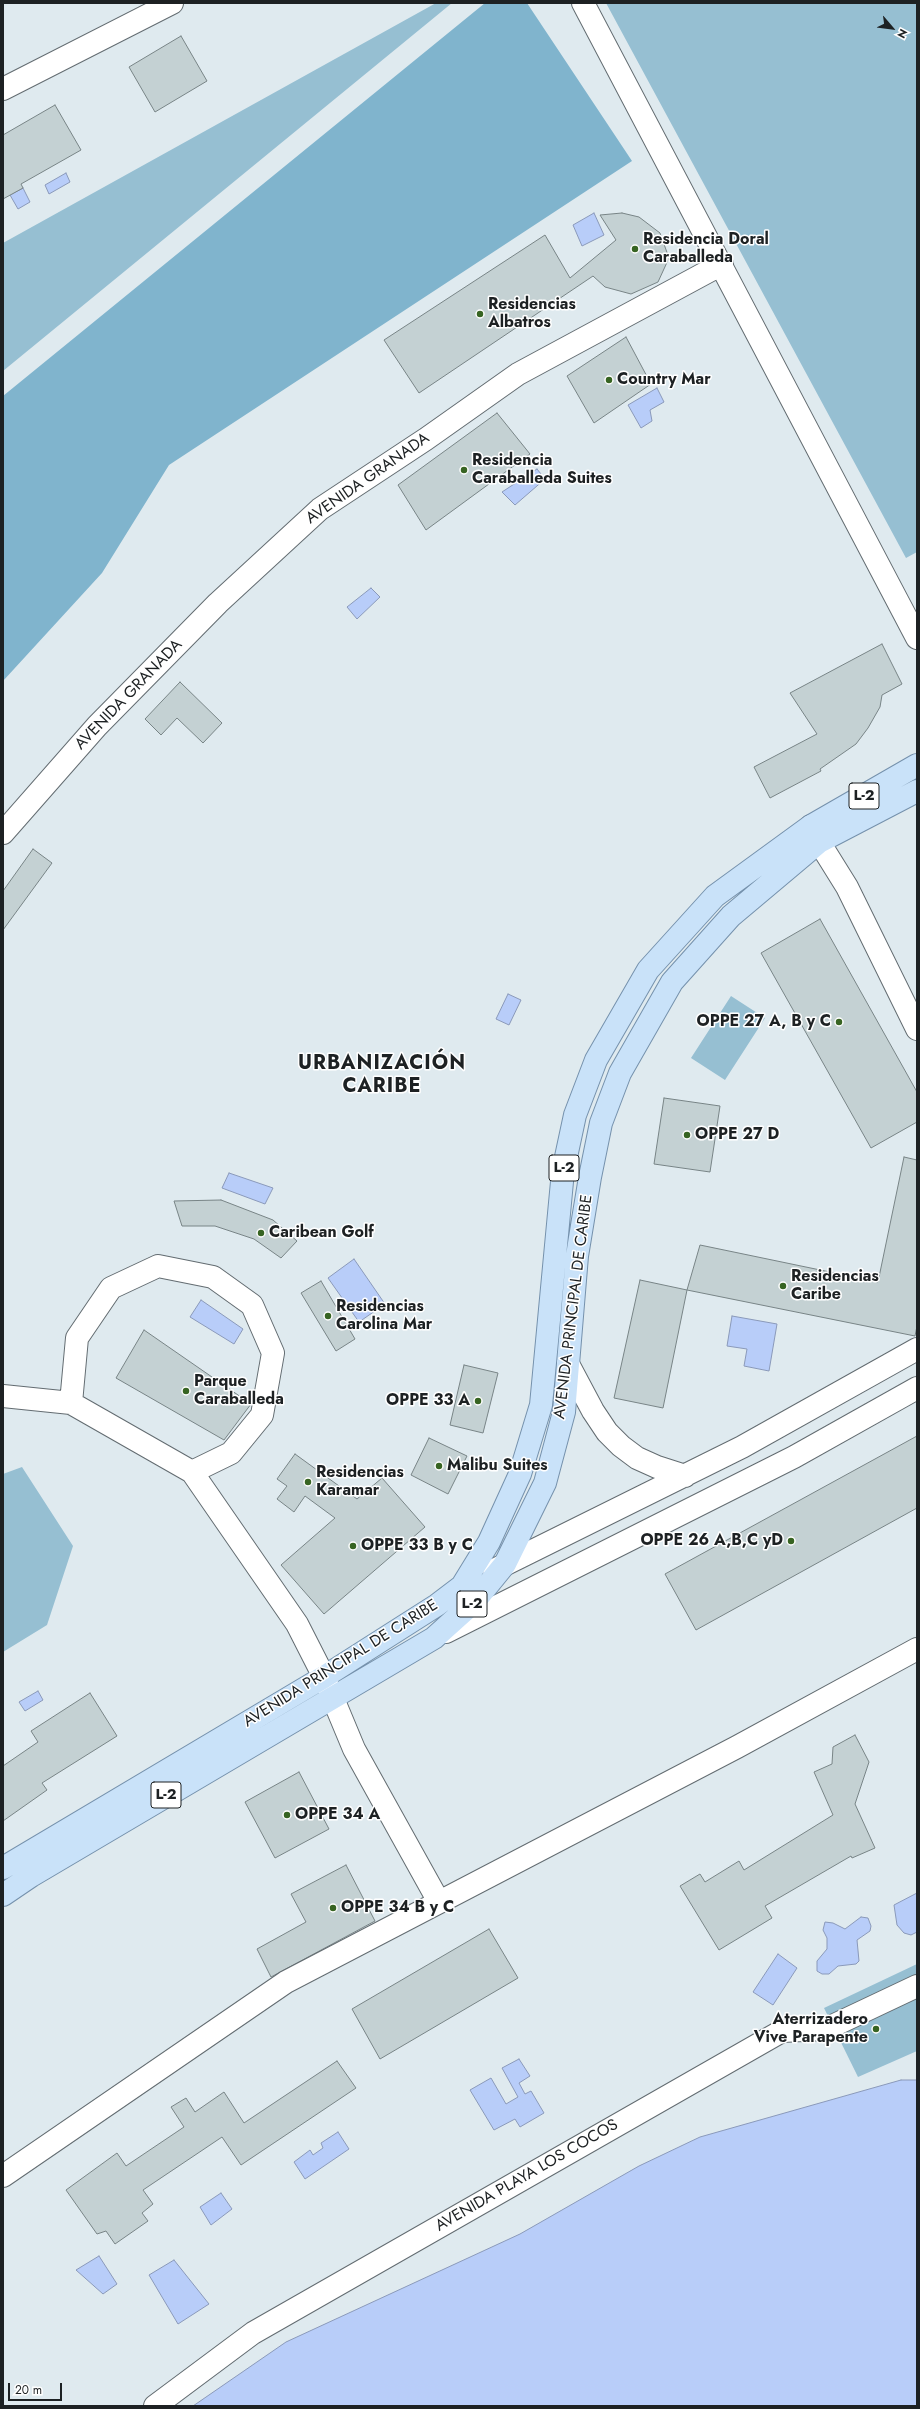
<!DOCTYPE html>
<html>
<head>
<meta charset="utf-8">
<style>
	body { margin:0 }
	#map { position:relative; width:920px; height:2409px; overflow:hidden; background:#dfeaef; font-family:Jost,sans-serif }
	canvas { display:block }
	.frame { position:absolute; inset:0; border:4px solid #1d2123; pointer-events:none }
	.north { position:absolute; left:872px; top:8px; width:40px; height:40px; -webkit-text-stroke:3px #fff; paint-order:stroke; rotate:118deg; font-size:11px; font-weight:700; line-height:16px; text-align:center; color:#1d2123 }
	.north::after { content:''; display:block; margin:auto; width:14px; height:18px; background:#1d2123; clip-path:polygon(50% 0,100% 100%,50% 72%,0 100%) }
	.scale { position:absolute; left:8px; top:2383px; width:54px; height:18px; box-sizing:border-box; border:2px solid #1d2123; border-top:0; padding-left:5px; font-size:12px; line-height:14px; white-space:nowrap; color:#1d2123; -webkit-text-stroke:3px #fff; paint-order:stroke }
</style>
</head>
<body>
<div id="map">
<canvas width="920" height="2409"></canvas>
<div class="frame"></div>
<div class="north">N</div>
<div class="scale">20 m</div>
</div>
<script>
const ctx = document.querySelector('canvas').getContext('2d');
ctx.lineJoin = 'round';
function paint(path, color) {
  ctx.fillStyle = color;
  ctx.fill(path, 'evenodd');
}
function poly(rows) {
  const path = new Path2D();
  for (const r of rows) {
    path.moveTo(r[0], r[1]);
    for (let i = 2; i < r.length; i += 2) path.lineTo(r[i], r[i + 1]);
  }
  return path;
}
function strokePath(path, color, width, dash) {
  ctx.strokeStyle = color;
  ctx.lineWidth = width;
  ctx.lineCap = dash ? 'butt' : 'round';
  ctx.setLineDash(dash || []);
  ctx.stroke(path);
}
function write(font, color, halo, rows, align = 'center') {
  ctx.font = font + ' Jost,sans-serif';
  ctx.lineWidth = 3;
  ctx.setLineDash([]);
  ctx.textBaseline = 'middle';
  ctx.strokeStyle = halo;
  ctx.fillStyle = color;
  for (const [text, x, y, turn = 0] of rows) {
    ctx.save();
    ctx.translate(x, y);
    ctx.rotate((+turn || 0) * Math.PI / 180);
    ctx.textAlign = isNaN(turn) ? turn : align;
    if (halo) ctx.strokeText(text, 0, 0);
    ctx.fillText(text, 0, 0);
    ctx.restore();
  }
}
const green = poly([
	[436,3,452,3,3,371,3,243],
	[606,3,917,3,917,552,906,558],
	[731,996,765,1018,725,1080,691,1058],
	[22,1467,73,1546,47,1625,3,1652,3,1474],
	[917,1964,917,2051,858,2077,824,2008]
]);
const forest = poly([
	[485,3,527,3,632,161,169,465,102,573,3,681,3,396]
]);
const water = poly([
	[66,173,70,182,49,194,45,185,66,173],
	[23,188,30,202,18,209,10,195,23,188],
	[594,213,604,235,582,246,573,225,594,213],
	[657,388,664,402,650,410,652,421,641,428,628,405,657,388],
	[537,469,545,479,515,505,502,492,537,469],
	[371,588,380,597,357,619,347,607,371,588],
	[508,994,521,1000,509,1025,496,1019,508,994],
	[229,1173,273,1188,265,1204,222,1188,229,1173],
	[354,1259,385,1304,359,1322,328,1278,354,1259],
	[201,1300,243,1329,234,1344,190,1317,201,1300],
	[732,1316,777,1324,769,1371,744,1366,747,1349,727,1346,732,1316],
	[38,1691,43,1700,25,1711,19,1702,38,1691],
	[917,1893,917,1932,911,1935,904,1933,897,1925,894,1905,917,1893],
	[861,1917,868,1918,871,1926,870,1931,857,1940,859,1961,856,1964,838,1966,829,1974,822,1974,817,1971,817,1961,827,1949,827,1938,823,1930,825,1922,833,1923,845,1929,861,1917],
	[778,1954,797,1968,773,2005,753,1992,778,1954],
	[519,2059,530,2076,519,2083,525,2094,531,2091,544,2113,520,2127,515,2119,494,2130,470,2090,491,2078,506,2104,518,2097,502,2068,519,2059],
	[901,2080,917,2080,917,2406,193,2406,286,2342,520,2234,639,2166,700,2137,901,2080],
	[338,2132,349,2149,305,2179,294,2162,310,2150,313,2155,323,2148,321,2143,338,2132],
	[221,2193,232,2209,211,2225,200,2207,221,2193],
	[99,2256,117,2284,103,2294,76,2270,99,2256],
	[174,2260,209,2304,178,2324,149,2275,174,2260]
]);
const building = poly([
	[181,36,207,81,155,112,129,67,181,36],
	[55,105,81,150,21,184,23,188,3,199,3,135,55,105],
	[622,213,639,217,660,233,669,258,658,282,631,294,605,287,593,276,419,393,384,340,545,235,570,278,616,240,600,215,622,213],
	[626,337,651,384,594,423,567,376,626,337],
	[497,413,530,454,426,530,398,485,497,413],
	[882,644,902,684,882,695,880,707,868,728,856,744,820,769,821,771,770,798,754,767,817,734,790,693,882,644],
	[180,682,222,723,203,743,177,718,161,735,145,719,180,682],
	[33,849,52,863,3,930,3,891,33,849],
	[820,919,917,1092,917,1122,871,1148,761,953,820,919],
	[664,1098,720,1106,710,1172,654,1164,664,1098],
	[904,1157,917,1160,917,1326,915,1336,687,1290,700,1245,878,1282,904,1157],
	[221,1200,273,1220,297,1241,281,1258,254,1239,215,1226,182,1226,174,1201,221,1200],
	[640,1280,687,1290,663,1408,614,1398,640,1280],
	[321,1281,355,1339,336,1351,301,1293,321,1281],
	[144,1330,251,1404,224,1440,116,1378,144,1330],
	[464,1365,498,1373,483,1433,450,1425,464,1365],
	[917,1436,917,1508,696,1630,665,1574,917,1436],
	[429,1438,467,1456,448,1494,411,1475,429,1438],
	[295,1454,357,1499,382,1478,425,1527,324,1614,281,1565,335,1518,305,1496,294,1512,277,1499,287,1486,277,1479,295,1454],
	[90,1693,117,1736,42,1783,47,1790,3,1821,3,1766,38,1742,31,1731,90,1693],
	[855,1735,869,1762,855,1804,875,1848,852,1858,851,1856,765,1906,772,1918,719,1950,680,1886,700,1874,705,1882,739,1861,744,1870,833,1815,814,1772,832,1764,833,1747,855,1735],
	[299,1772,329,1829,275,1858,245,1802,299,1772],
	[346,1865,375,1921,271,1977,257,1949,306,1922,291,1894,346,1865],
	[489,1929,518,1978,380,2059,352,2009,489,1929],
	[337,2061,356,2088,241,2165,222,2137,143,2190,153,2204,142,2213,148,2221,115,2244,106,2231,97,2234,66,2190,117,2153,126,2166,184,2127,171,2107,186,2098,195,2112,224,2092,244,2123,337,2061]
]);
const minor = poly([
	[583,3,917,638],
	[3,89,172,3],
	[811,826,819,842,847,887,917,1029],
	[3,833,97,726,218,603,320,509,426,439,518,374,722,264],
	[568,1364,593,1411,607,1432,621,1446,637,1458,657,1467,685,1476],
	[3,1396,71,1403,192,1472,297,1624,324,1677,354,1749,439,1902],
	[71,1403,77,1338,111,1288,158,1266,213,1277,252,1305,273,1353,262,1415,231,1453,192,1472],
	[494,1570,742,1447,917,1349],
	[446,1632,794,1457,917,1388],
	[3,2176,286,1982,737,1747,917,1649],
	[155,2406,253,2333,782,2031,826,2029,917,1986]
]);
const major = poly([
	[3,1868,324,1677,437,1605,462,1586,489,1542,520,1474,541,1405,563,1171,575,1115,596,1060,648,970,715,896,811,826,917,765],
	[3,1895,31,1876,434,1638,474,1602,505,1564,545,1483,564,1412,577,1256,590,1177,601,1123,620,1073,672,982,731,916,819,842,917,791]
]);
const markers = [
	[635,249,4,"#376422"],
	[480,314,4,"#376422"],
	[609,380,4,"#376422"],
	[464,470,4,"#376422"],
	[839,1022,4,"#376422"],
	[687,1135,4,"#376422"],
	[261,1233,4,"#376422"],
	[783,1286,4,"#376422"],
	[328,1316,4,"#376422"],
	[186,1391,4,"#376422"],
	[478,1401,4,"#376422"],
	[439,1466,4,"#376422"],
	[308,1482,4,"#376422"],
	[791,1541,4,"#376422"],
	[353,1546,4,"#376422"],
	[287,1815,4,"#376422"],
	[333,1908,4,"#376422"],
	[876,2029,4,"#376422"]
];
const shields = [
	[864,796,30],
	[564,1168,30],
	[472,1604,30],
	[166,1795,30]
];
const shieldNames = [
	["L-2",864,796],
	["L-2",564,1168],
	["L-2",472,1604],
	["L-2",166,1795]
];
const poiNames = [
	["Residencia Doral",643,240],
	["Caraballeda",643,258],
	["Residencias",488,305],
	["Albatros",488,323],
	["Country Mar",617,380],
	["Residencia",472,461],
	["Caraballeda Suites",472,479],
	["OPPE 27 A, B y C",831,1022,"right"],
	["OPPE 27 D",695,1135],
	["Caribean Golf",269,1233],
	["Residencias",791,1277],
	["Caribe",791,1295],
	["Residencias",336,1307],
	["Carolina Mar",336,1325],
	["Parque",194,1382],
	["Caraballeda",194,1400],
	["OPPE 33 A",470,1401,"right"],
	["Malibu Suites",447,1466],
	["Residencias",316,1473],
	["Karamar",316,1491],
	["OPPE 26 A,B,C yD",783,1541,"right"],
	["OPPE 33 B y C",361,1546],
	["OPPE 34 A",295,1815],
	["OPPE 34 B y C",341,1908],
	["Aterrizadero",868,2020,"right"],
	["Vive Parapente",868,2038,"right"]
];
const streetNames = [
	["AVENIDA GRANADA",368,479,-35],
	["AVENIDA GRANADA",129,695,-46],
	["AVENIDA PRINCIPAL DE CARIBE",574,1307,-83],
	["AVENIDA PRINCIPAL DE CARIBE",341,1664,-32],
	["AVENIDA PLAYA LOS COCOS",527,2176,-30]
];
const districtNames = [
	["URBANIZACIÓN",382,1064],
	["CARIBE",382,1087]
];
paint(green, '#96bfd2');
paint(forest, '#80b4cd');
paint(water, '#b8cdf9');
strokePath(water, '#8a99b9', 1);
paint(building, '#c4d1d3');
strokePath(building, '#788486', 1);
strokePath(minor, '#636c71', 24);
strokePath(major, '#7591ac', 24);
strokePath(minor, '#fff', 22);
strokePath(major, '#c9e2f9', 22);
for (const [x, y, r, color] of markers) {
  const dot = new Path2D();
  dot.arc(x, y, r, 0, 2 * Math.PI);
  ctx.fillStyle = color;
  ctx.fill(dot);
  strokePath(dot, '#fff', 1.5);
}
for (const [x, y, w] of shields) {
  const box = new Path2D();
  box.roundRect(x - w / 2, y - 13, w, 26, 3);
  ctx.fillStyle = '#fff';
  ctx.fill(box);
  strokePath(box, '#1d2123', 1);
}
write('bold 15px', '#1d2123', null, shieldNames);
write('bold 16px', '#1d2123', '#fff', poiNames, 'left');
write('16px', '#1d2123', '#fff', streetNames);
ctx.letterSpacing = '1px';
write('bold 20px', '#1d2123', '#fff', districtNames);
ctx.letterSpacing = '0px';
</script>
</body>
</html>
